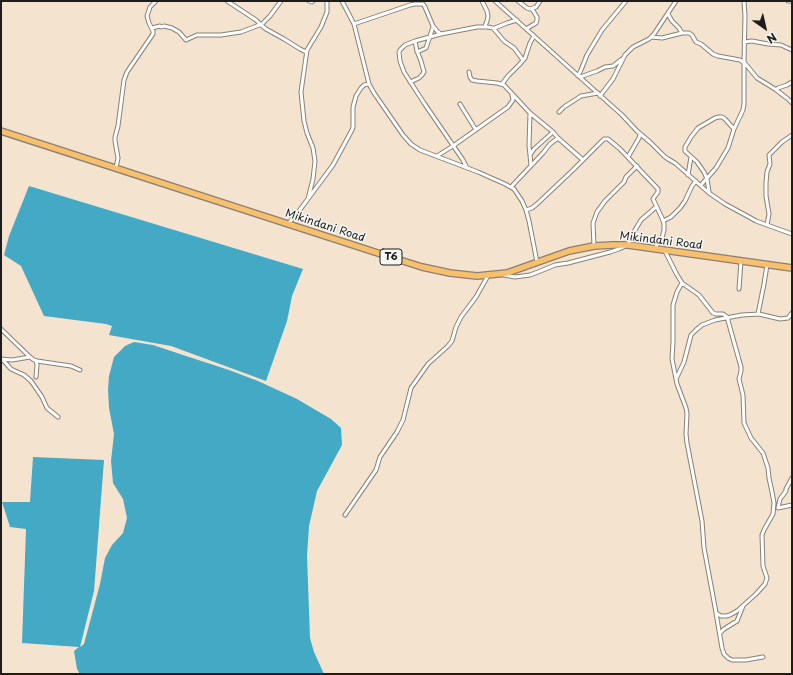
<!DOCTYPE html>
<html>
<head>
<meta charset="utf-8">
<style>
	body { margin:0 }
	#map { position:relative; width:793px; height:675px; overflow:hidden; background:#f4e3ce; font-family:"Playpen Sans",sans-serif }
	canvas { display:block }
	.frame { position:absolute; inset:0; border:2px solid #1c1c1c; pointer-events:none }
	.north { position:absolute; left:745px; top:8px; width:40px; height:40px; -webkit-text-stroke:3px #f6f6f2; paint-order:stroke; rotate:146deg; font-size:11px; font-weight:700; line-height:16px; text-align:center; color:#1c1c1c }
	.north::after { content:''; display:block; margin:auto; width:14px; height:18px; background:#1c1c1c; clip-path:polygon(50% 0,100% 100%,50% 72%,0 100%) }
</style>
</head>
<body>
<div id="map">
<canvas width="793" height="675"></canvas>
<div class="frame"></div>
<div class="north">N</div>
</div>
<script>
const ctx = document.querySelector('canvas').getContext('2d');
ctx.lineJoin = 'round';
function paint(path, color) {
  ctx.fillStyle = color;
  ctx.fill(path, 'evenodd');
}
function poly(rows) {
  const path = new Path2D();
  for (const r of rows) {
    path.moveTo(r[0], r[1]);
    for (let i = 2; i < r.length; i += 2) path.lineTo(r[i], r[i + 1]);
  }
  return path;
}
function strokePath(path, color, width, dash) {
  ctx.strokeStyle = color;
  ctx.lineWidth = width;
  ctx.lineCap = dash ? 'butt' : 'round';
  ctx.setLineDash(dash || []);
  ctx.stroke(path);
}
function write(font, color, halo, rows, align = 'center') {
  ctx.font = font + ' "Playpen Sans",sans-serif';
  ctx.lineWidth = 3;
  ctx.setLineDash([]);
  ctx.textBaseline = 'middle';
  ctx.strokeStyle = halo;
  ctx.fillStyle = color;
  for (const [text, x, y, turn = 0] of rows) {
    ctx.save();
    ctx.translate(x, y);
    ctx.rotate((+turn || 0) * Math.PI / 180);
    ctx.textAlign = isNaN(turn) ? turn : align;
    if (halo) ctx.strokeText(text, 0, 0);
    ctx.fillText(text, 0, 0);
    ctx.restore();
  }
}
const water = poly([
	[29,186,303,269,292,296,287,321,266,381,171,346,109,335,112,326,106,324,44,316,21,266,4,255,9,236],
	[134,342,153,345,189,357,229,370,258,381,297,399,331,419,341,428,342,445,317,491,309,526,307,556,310,638,314,652,324,674,80,674,77,669,74,651,79,647,22,643,26,529,10,527,2,502,30,502,33,457,104,460,94,591,80,647,84,644,100,584,105,558,112,545,123,533,127,518,123,499,113,483,111,461,114,434,109,408,108,390,109,376,114,357,125,346]
]);
const street = poly([
	[227,1,256,20,261,25,266,29,284,39,300,49,306,52],
	[309,1,312,2,313,1],
	[342,1,354,24,369,84,374,93,403,135,411,144,420,150,478,172,505,184,514,189,522,201,526,210,529,221,537,262],
	[482,1,487,11,488,16,487,21,485,26],
	[495,1,622,115,637,131,651,143,664,156,668,159,675,163,709,193,725,204,749,217,756,221,792,234],
	[518,1,527,8,530,9,536,7,540,1],
	[788,1,792,1],
	[668,14,672,21,679,28,682,33],
	[354,24,410,5,415,4,423,4,425,7,433,26,437,31,441,34],
	[152,28,160,26,161,27,164,26,172,28,179,32,186,40,197,35,221,35,241,32,262,24,270,16,281,1],
	[493,28,495,28,507,23,517,20],
	[526,29,536,23,537,20,537,17,532,9],
	[651,37,662,38,682,33,689,33,692,35,696,42,701,44,713,54,718,56,740,60,744,63],
	[744,42,752,41,768,44,781,45,792,50],
	[417,52,426,48,433,27],
	[744,62,757,78,775,89,788,99,792,103],
	[469,72,470,77,472,80,477,81,497,83,504,85,530,113,553,132,558,138,583,160],
	[578,76,581,70,587,55,602,30,626,1],
	[580,77,597,71,605,67,613,66,622,59],
	[410,82,419,78,422,75,424,72,421,61,417,51,415,41],
	[502,84,508,76,519,65,525,58,530,43,534,36],
	[776,90,778,88,787,85,792,82],
	[600,96,613,79,625,55,633,47,649,39,654,34,676,1],
	[460,104,476,130],
	[559,112,564,107,581,96,598,93],
	[530,113,529,145,531,165],
	[530,155,534,149,553,132],
	[437,156,453,146,508,107,513,100,512,95],
	[628,157,639,138,640,134],
	[116,168,118,158,115,141,115,137,118,126,124,80,127,72,153,34,153,31,149,23,147,16,150,7,156,1],
	[467,168,463,160,424,103,404,72,400,61,399,52,400,50,405,45,415,41,441,34,477,27,487,27,493,28,504,41,514,48,523,60],
	[688,175,691,157],
	[701,185,716,168,728,148,734,129,743,110,744,104,744,62,745,16,744,1],
	[511,187,543,153,550,144,558,138],
	[709,192,707,179,704,172,697,162,686,152,685,151,685,147,691,137,698,128,715,118,719,117,722,117,725,119,734,129],
	[308,199,313,179,315,161,313,148,307,133,304,121,301,92,307,50,321,27,327,12,327,1],
	[526,210,532,208,537,204,573,170,604,139,608,139,620,149,658,189,658,192,655,196,653,199,662,218,664,224,664,230,662,238,655,248],
	[663,221,671,217,680,208,685,201,692,186,696,181],
	[288,224,299,211,333,165,352,130,353,127,353,107,356,96,361,88,364,85,369,84],
	[767,225,769,214,766,196,766,183,767,172,770,164,769,155,782,142,792,135],
	[594,246,593,223,597,212,605,201,624,182,626,177,637,166],
	[665,251,676,273,682,283,699,295,713,313,716,314,723,314,727,317,741,367,741,371,739,379,743,395,744,423,751,438,763,453,768,468,769,478,772,492,774,503,773,514,764,530,762,535,763,566,767,578,765,584,756,594,737,611,730,615,726,616,721,616,716,613],
	[504,275,515,277,530,275,538,272,555,265,568,263,610,252,619,249,628,245,635,230,641,220,656,207],
	[682,283,677,292,673,305,673,342,672,359,677,384,686,408,687,414,686,434,687,443,702,521,704,548,715,607,722,648,724,654,728,658,732,660,746,660,763,657],
	[739,289,741,261],
	[758,314,764,284,767,265],
	[1,329,30,357,34,360,37,361,71,366,80,370],
	[1,359,12,360,30,357],
	[3,360,11,369,24,375,31,381,42,397,47,408,58,417],
	[36,361,37,365,36,377],
	[676,379,684,362,691,335,696,330,702,325,715,320,742,315,759,314,780,319,788,318,792,313],
	[778,508,780,499,786,491,786,489,792,478],
	[778,508,792,505],
	[345,515,376,470,380,457,397,432,403,420,411,388,428,364,448,346,452,341,456,327,461,317,476,297,489,274],
	[720,633,724,629,737,621,743,606]
]);
const highway = poly([
	[1,131,387,256,422,267,450,273,477,276,507,273,569,251,594,246,613,245,628,245,792,268]
]);
const shields = [
	[391,257,22]
];
const shieldNames = [
	["T6",391,257]
];
const streetNames = [
	["Mikindani Road",325,226,18],
	["Mikindani Road",661,241,7]
];
paint(water, '#44a9c4');
strokePath(street, '#888075', 5);
strokePath(highway, '#888075', 8);
strokePath(street, '#fff', 3);
strokePath(highway, '#f8bf6c', 5.5);
for (const [x, y, w] of shields) {
  const box = new Path2D();
  box.roundRect(x - w / 2, y - 8, w, 16, 3);
  ctx.fillStyle = '#f6f6f2';
  ctx.fill(box);
  strokePath(box, '#1c1c1c', 1);
}
write('bold 10px', '#1c1c1c', null, shieldNames);
write('11px', '#1c1c1c', '#f6f6f2', streetNames);
</script>
</body>
</html>
